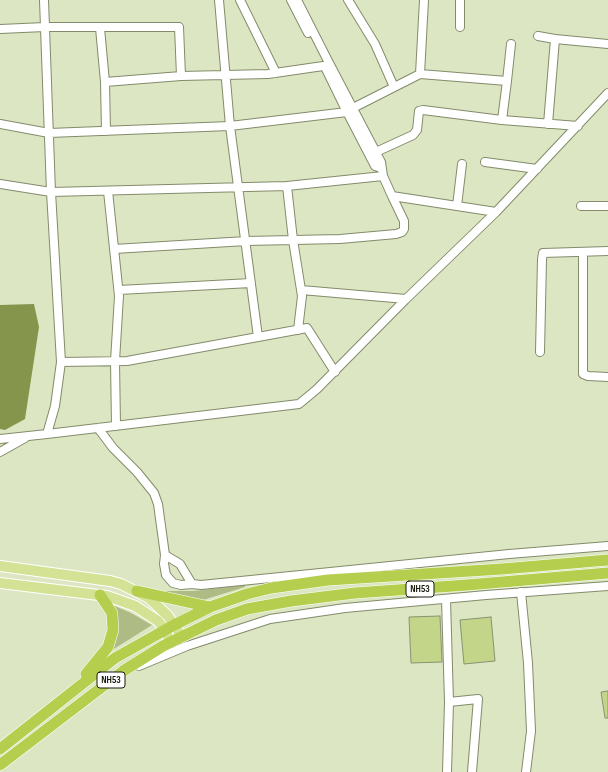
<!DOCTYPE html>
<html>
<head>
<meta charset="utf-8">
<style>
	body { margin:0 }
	canvas { display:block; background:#dce6c3 }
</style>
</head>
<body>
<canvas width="608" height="772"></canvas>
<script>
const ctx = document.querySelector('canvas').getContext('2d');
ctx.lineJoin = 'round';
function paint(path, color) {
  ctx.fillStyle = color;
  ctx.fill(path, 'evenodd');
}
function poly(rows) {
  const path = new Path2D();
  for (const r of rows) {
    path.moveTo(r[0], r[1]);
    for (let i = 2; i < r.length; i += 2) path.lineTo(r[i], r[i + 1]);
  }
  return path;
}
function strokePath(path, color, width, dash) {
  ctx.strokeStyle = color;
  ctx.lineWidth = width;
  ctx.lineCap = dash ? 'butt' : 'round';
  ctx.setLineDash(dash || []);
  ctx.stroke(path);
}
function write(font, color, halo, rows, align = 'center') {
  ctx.font = font + ' "Sofia Sans Condensed",sans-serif';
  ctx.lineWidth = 3;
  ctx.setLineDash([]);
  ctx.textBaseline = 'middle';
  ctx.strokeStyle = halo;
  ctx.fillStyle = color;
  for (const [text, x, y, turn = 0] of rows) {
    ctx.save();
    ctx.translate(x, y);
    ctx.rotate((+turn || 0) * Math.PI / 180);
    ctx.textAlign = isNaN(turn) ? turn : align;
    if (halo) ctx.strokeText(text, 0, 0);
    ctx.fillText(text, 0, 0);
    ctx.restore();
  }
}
const green = poly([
	[245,585,245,587,203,600,155,591,194,591],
	[108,603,131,613,152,625,109,652]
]);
const water = poly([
	[34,304,39,327,25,419,5,430,0,429,0,305]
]);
const building = poly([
	[440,616,442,662,411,663,409,617,440,616],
	[491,617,495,661,464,664,460,620,491,617],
	[608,691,608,718,605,718,601,692,608,691]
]);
const minor = poly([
	[44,0,51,192,61,362,55,406,47,434],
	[219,0,230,126,347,112,353,108,420,74,507,81,502,120,578,126],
	[240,0,276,73],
	[291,0,308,33],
	[297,0,327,59,381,162,383,176,392,196,496,212,608,93],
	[348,0,375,44,394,87],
	[460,27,460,0],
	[100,28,105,82,106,131],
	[0,29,45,27,179,27,181,76],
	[538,36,555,39,548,124],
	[555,39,608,44],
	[325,67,347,112,375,166,381,168],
	[420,74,424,0],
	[507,81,511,44],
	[105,82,181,76,268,74,330,65],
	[0,124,49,133,230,126,258,337],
	[376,152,413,135,417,130,419,111,423,110,502,120],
	[485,162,537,169],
	[0,184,51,192,287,186,383,176],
	[287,186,293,240,302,296,298,330],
	[108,191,119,296,115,361,116,426],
	[457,206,462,164],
	[581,206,608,206],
	[114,249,246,241,340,239,396,234,402,232,404,229,404,221,392,196],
	[583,252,583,374,588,376,608,377],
	[119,290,251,283],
	[301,290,406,299],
	[540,352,542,259,543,253,608,251],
	[61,362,127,361,307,328,335,372],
	[98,428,113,448,137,472,154,493,158,504,165,555],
	[0,439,47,434,299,404,317,389,406,299,496,212],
	[0,452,25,438],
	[192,584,180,564,165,555,164,564,166,575,173,583,181,585,192,584,201,585,509,554,608,546],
	[521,592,528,663,531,731,526,772],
	[446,599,449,702,447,772],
	[139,666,187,646,270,619,345,608,486,595,608,586],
	[449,702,478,699,472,772]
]);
const major = poly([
	[0,566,110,581,121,584,149,598,168,616,182,637],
	[0,583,107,596,135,606,158,621,165,630,171,643]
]);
const highway = poly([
	[137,591,210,607],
	[86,674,108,647,113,630,112,613,100,595],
	[0,749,115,658,174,625,210,607,247,594,271,588,328,580,502,569,608,560],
	[0,765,123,671,163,646,216,620,247,609,291,601,355,593,467,585,608,573]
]);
const shields = [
	[420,589,28],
	[111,680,28]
];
const shieldNames = [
	["NH53",420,589],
	["NH53",111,680]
];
paint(green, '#aebb85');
paint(water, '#85954b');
paint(building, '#c3d589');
strokePath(building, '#8a9272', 1);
strokePath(minor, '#838b6b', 10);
strokePath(major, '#fff', 12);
strokePath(highway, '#fff', 12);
strokePath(minor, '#fff', 8);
strokePath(major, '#d3e294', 10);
strokePath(highway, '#b5ce4d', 11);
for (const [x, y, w] of shields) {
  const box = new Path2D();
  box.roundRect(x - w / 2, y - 8, w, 16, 3);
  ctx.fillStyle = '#fff';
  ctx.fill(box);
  strokePath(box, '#181b0e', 1);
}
write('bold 10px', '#181b0e', null, shieldNames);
</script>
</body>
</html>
